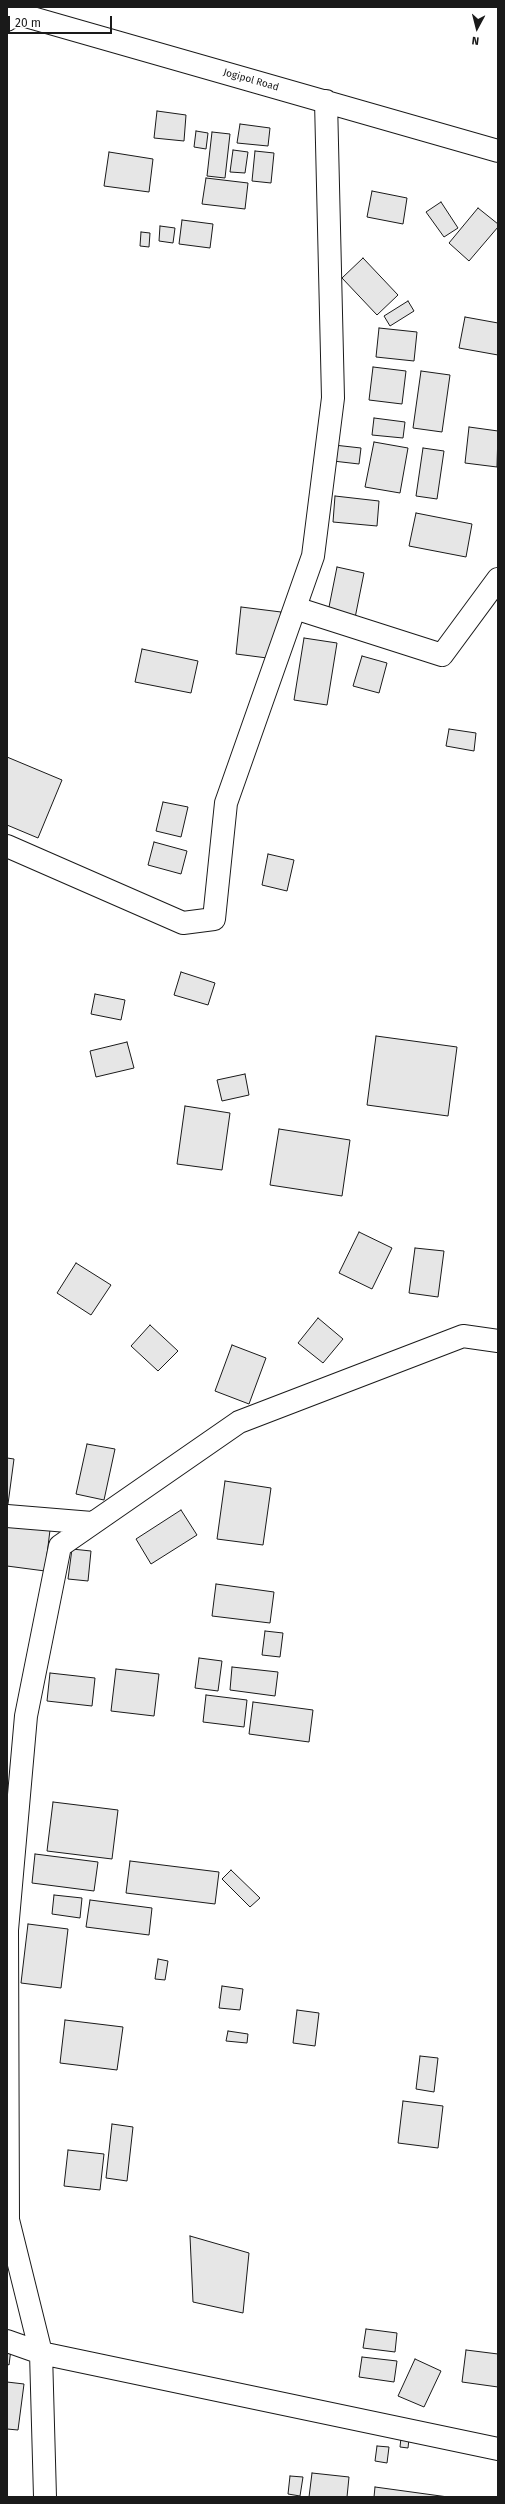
<!DOCTYPE html>
<html>
<head>
<meta charset="utf-8">
<style>
	body { margin:0 }
	#map { position:relative; width:505px; height:2504px; overflow:hidden; background:#fff; font-family:"Fira Sans",sans-serif }
	canvas { display:block }
	.frame { position:absolute; inset:0; border:8px solid #1a1a1a; pointer-events:none }
	.north { position:absolute; left:457px; top:8px; width:40px; height:40px; -webkit-text-stroke:3px #fff; paint-order:stroke; rotate:187deg; font-size:11px; font-weight:700; line-height:16px; text-align:center; color:#1a1a1a }
	.north::after { content:''; display:block; margin:auto; width:14px; height:18px; background:#1a1a1a; clip-path:polygon(50% 0,100% 100%,50% 72%,0 100%) }
	.scale { position:absolute; left:8px; top:16px; width:104px; height:18px; box-sizing:border-box; border:2px solid #1a1a1a; border-top:0; padding-left:5px; font-size:12px; line-height:14px; white-space:nowrap; color:#1a1a1a; -webkit-text-stroke:3px #fff; paint-order:stroke }
</style>
</head>
<body>
<div id="map">
<canvas width="505" height="2504"></canvas>
<div class="frame"></div>
<div class="north">N</div>
<div class="scale">20 m</div>
</div>
<script>
const ctx = document.querySelector('canvas').getContext('2d');
ctx.lineJoin = 'round';
function paint(path, color) {
  ctx.fillStyle = color;
  ctx.fill(path, 'evenodd');
}
function poly(rows) {
  const path = new Path2D();
  for (const r of rows) {
    path.moveTo(r[0], r[1]);
    for (let i = 2; i < r.length; i += 2) path.lineTo(r[i], r[i + 1]);
  }
  return path;
}
function strokePath(path, color, width, dash) {
  ctx.strokeStyle = color;
  ctx.lineWidth = width;
  ctx.lineCap = dash ? 'butt' : 'round';
  ctx.setLineDash(dash || []);
  ctx.stroke(path);
}
function write(font, color, halo, rows, align = 'center') {
  ctx.font = font + ' "Fira Sans",sans-serif';
  ctx.lineWidth = 3;
  ctx.setLineDash([]);
  ctx.textBaseline = 'middle';
  ctx.strokeStyle = halo;
  ctx.fillStyle = color;
  for (const [text, x, y, turn = 0] of rows) {
    ctx.save();
    ctx.translate(x, y);
    ctx.rotate((+turn || 0) * Math.PI / 180);
    ctx.textAlign = isNaN(turn) ? turn : align;
    if (halo) ctx.strokeText(text, 0, 0);
    ctx.fillText(text, 0, 0);
    ctx.restore();
  }
}
const building = poly([
	[157,111,186,115,184,141,154,138,157,111],
	[240,124,270,128,268,146,237,143,240,124],
	[196,131,208,133,206,149,194,147,196,131],
	[212,132,230,134,225,178,207,176,212,132],
	[233,150,248,152,245,173,230,172,233,150],
	[255,151,274,153,271,183,252,181,255,151],
	[109,152,153,159,149,192,104,186,109,152],
	[206,178,248,183,245,209,202,204,206,178],
	[372,191,407,198,403,224,367,217,372,191],
	[441,202,458,228,444,237,426,212,441,202],
	[478,208,498,224,498,227,469,261,449,243,478,208],
	[182,220,213,224,210,248,179,244,182,220],
	[160,226,175,228,173,243,159,241,160,226],
	[141,232,150,233,149,247,140,246,141,232],
	[363,258,398,295,377,315,342,278,363,258],
	[408,301,414,311,390,326,384,316,408,301],
	[465,317,498,323,498,355,459,348,465,317],
	[379,328,417,332,414,361,376,357,379,328],
	[373,367,406,371,402,404,369,400,373,367],
	[421,371,450,375,442,432,413,428,421,371],
	[374,418,405,422,403,438,372,435,374,418],
	[469,427,498,431,497,467,465,463,469,427],
	[374,442,408,448,400,493,365,487,374,442],
	[334,445,361,448,359,464,333,461,334,445],
	[423,448,444,451,437,499,416,496,423,448],
	[335,496,379,501,377,526,333,522,335,496],
	[416,513,472,524,466,557,409,546,416,513],
	[337,567,364,573,355,618,328,612,337,567],
	[241,607,281,612,275,659,236,654,241,607],
	[304,638,337,643,327,705,294,700,304,638],
	[142,649,198,661,191,693,135,682,142,649],
	[362,656,387,663,379,693,353,686,362,656],
	[449,729,476,733,474,751,446,746,449,729],
	[7,757,62,780,38,838,7,825,7,757],
	[163,802,188,807,181,837,156,831,163,802],
	[154,842,187,851,181,874,148,865,154,842],
	[268,854,294,860,287,891,262,885,268,854],
	[181,972,215,983,208,1005,174,995,181,972],
	[95,994,125,1000,121,1020,91,1014,95,994],
	[376,1036,457,1047,448,1116,367,1105,376,1036],
	[127,1042,134,1068,96,1077,90,1051,127,1042],
	[245,1074,249,1095,222,1101,217,1080,245,1074],
	[185,1106,230,1113,222,1170,177,1164,185,1106],
	[279,1129,350,1140,342,1196,270,1185,279,1129],
	[359,1232,392,1248,372,1289,339,1273,359,1232],
	[415,1248,444,1251,438,1297,409,1293,415,1248],
	[76,1263,111,1285,91,1315,57,1293,76,1263],
	[318,1318,343,1339,323,1363,298,1343,318,1318],
	[150,1325,178,1351,158,1371,131,1346,150,1325],
	[232,1345,266,1358,249,1404,215,1391,232,1345],
	[87,1444,115,1449,104,1500,76,1494,87,1444],
	[7,1458,14,1459,8,1504,7,1503,7,1458],
	[225,1481,271,1488,263,1545,217,1539,225,1481],
	[181,1510,197,1535,151,1564,136,1539,181,1510],
	[7,1525,50,1530,45,1571,7,1566,7,1525],
	[72,1549,91,1551,88,1581,68,1579,72,1549],
	[216,1584,274,1592,270,1623,212,1616,216,1584],
	[265,1631,283,1633,280,1657,262,1655,265,1631],
	[199,1658,222,1661,218,1691,195,1688,199,1658],
	[232,1667,278,1672,275,1696,230,1690,232,1667],
	[116,1669,159,1674,154,1716,111,1711,116,1669],
	[50,1673,95,1678,92,1706,47,1701,50,1673],
	[206,1695,247,1700,244,1727,203,1722,206,1695],
	[253,1702,313,1710,309,1742,249,1734,253,1702],
	[53,1802,118,1810,112,1859,47,1851,53,1802],
	[35,1854,98,1862,94,1891,32,1883,35,1854],
	[130,1861,219,1872,215,1904,126,1893,130,1861],
	[231,1870,260,1898,250,1907,222,1879,231,1870],
	[54,1895,82,1898,80,1918,52,1914,54,1895],
	[90,1900,152,1908,149,1935,86,1927,90,1900],
	[28,1924,68,1929,61,1988,21,1983,28,1924],
	[158,1959,168,1961,165,1980,155,1979,158,1959],
	[222,1986,243,1989,240,2010,219,2008,222,1986],
	[297,2010,319,2013,315,2046,293,2043,297,2010],
	[65,2020,123,2027,117,2070,60,2063,65,2020],
	[228,2031,248,2034,247,2043,226,2041,228,2031],
	[420,2056,438,2058,434,2092,416,2089,420,2056],
	[403,2101,443,2106,438,2148,398,2143,403,2101],
	[112,2124,133,2127,127,2181,106,2178,112,2124],
	[68,2150,104,2154,100,2190,64,2186,68,2150],
	[190,2236,249,2253,243,2313,193,2302,190,2236],
	[366,2329,397,2333,395,2352,363,2348,366,2329],
	[7,2349,11,2349,9,2365,7,2364,7,2349],
	[466,2350,498,2354,498,2387,462,2382,466,2350],
	[362,2357,397,2361,394,2382,359,2377,362,2357],
	[415,2359,441,2371,424,2407,398,2396,415,2359],
	[7,2382,24,2384,18,2430,7,2429,7,2382],
	[401,2438,409,2439,408,2448,400,2447,401,2438],
	[377,2446,389,2447,387,2463,375,2461,377,2446],
	[312,2473,349,2477,347,2497,309,2497,312,2473],
	[290,2476,303,2477,300,2496,288,2494,290,2476],
	[375,2487,448,2497,374,2497,375,2487]
]);
const minor = poly([
	[7,20,15,13,498,151],
	[295,608,442,655,498,579],
	[7,846,183,923,214,919,226,803,313,556,333,398,326,101],
	[498,1341,463,1336,239,1422,60,1546,26,1716,7,1930,8,2220,41,2353,498,2449],
	[7,1516,92,1523],
	[7,2341,41,2353,45,2497]
]);
const streetNames = [
	["Jogipol Road",251,80,16]
];
paint(building, '#e6e6e6');
strokePath(building, '#1a1a1a', 1);
strokePath(minor, '#1a1a1a', 24);
strokePath(minor, '#fff', 22);
write('10px', '#1a1a1a', '#fff', streetNames);
</script>
</body>
</html>
